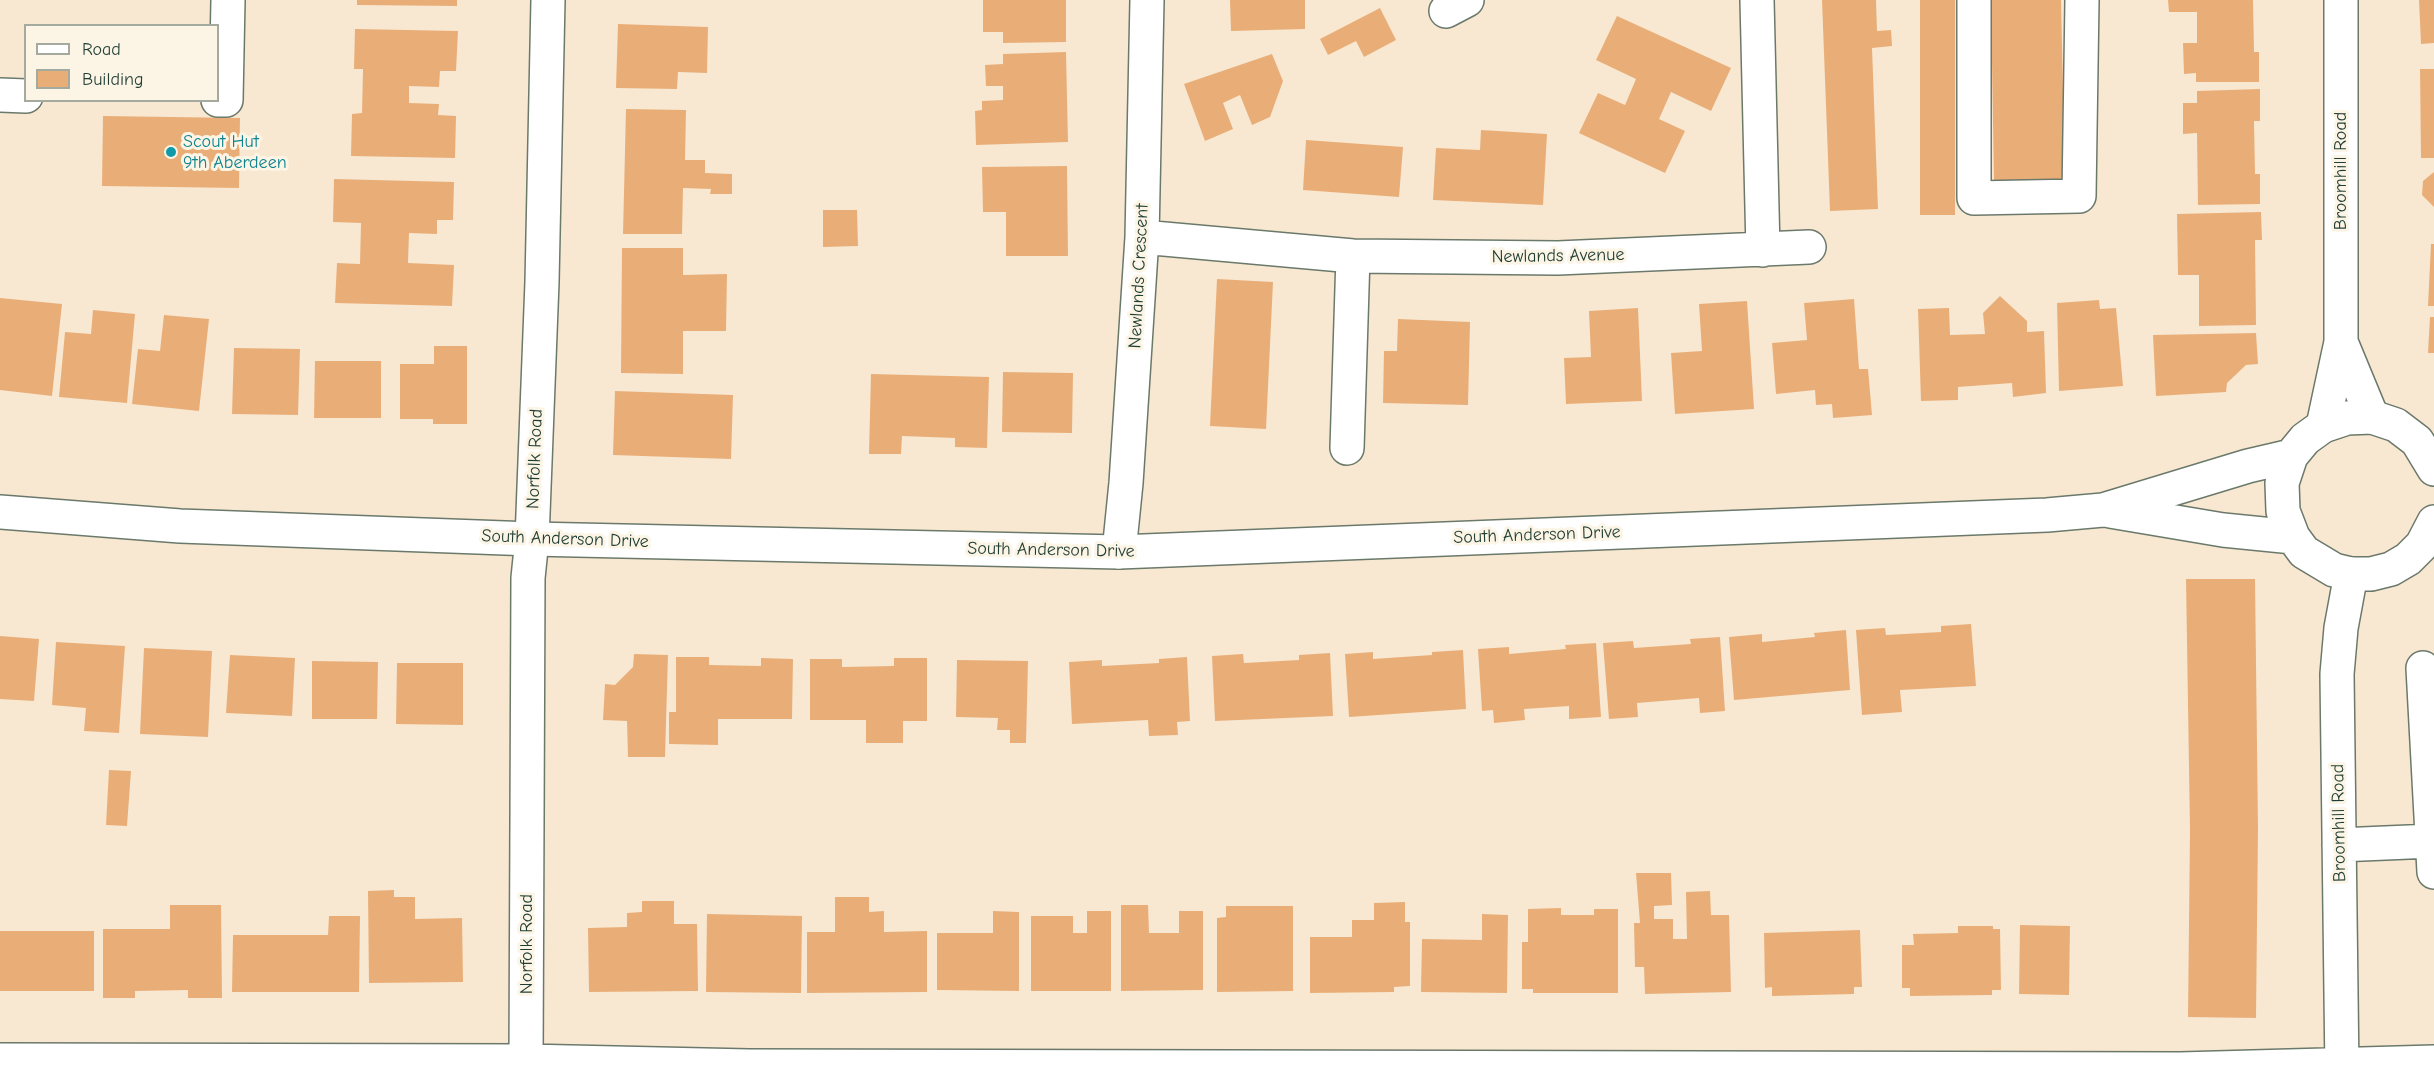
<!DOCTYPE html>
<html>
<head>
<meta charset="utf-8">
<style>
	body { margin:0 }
	#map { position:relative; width:2434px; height:1073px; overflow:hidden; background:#f8e8d2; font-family:"Comic Neue",sans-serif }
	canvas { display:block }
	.legend { position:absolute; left:24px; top:24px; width:195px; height:78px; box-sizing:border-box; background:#fcf5e5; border:2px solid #a4ab9e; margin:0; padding:8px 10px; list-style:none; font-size:18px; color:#1f3d34 }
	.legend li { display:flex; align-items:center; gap:12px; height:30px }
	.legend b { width:30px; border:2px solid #a4ab9e }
</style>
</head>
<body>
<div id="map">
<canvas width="2434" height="1073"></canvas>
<ul class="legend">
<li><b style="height:8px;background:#fff"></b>Road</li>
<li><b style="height:16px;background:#e9ae78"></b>Building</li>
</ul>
</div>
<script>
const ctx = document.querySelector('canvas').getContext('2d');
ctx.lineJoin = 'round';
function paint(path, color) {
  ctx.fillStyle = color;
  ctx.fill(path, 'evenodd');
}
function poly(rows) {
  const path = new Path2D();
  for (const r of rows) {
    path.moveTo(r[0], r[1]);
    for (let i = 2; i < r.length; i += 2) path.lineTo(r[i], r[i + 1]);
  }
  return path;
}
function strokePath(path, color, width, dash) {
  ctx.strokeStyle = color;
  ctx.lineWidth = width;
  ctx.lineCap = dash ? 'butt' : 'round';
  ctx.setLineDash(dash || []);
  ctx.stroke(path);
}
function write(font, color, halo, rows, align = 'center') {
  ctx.font = font + ' "Comic Neue",sans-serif';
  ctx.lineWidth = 6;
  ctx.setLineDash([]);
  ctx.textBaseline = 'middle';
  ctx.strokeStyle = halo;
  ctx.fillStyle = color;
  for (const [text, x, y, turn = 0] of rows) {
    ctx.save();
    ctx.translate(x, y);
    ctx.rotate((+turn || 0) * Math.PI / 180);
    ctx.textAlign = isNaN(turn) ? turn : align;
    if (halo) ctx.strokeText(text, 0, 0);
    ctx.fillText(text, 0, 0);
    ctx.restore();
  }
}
const building = poly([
	[357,0,457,0,457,6,357,5],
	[983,0,1066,0,1066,42,1003,43,1003,32,983,32],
	[1230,0,1305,0,1305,29,1231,31],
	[1822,0,1876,0,1877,31,1891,30,1892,46,1872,48,1878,209,1830,211],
	[1920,0,1955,0,1955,215,1920,215],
	[1991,0,2061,0,2065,183,1994,184],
	[2168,0,2253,0,2254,52,2259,52,2259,82,2196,82,2196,73,2184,74,2183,43,2197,43,2197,12,2169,12],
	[2419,0,2434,0,2434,43,2421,44],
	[1380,8,1396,40,1364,57,1356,41,1328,55,1320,39],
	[1617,16,1731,68,1711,111,1671,92,1659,119,1685,131,1665,173,1579,133,1598,93,1625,105,1636,79,1596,60],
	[618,24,708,27,707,73,678,72,677,89,616,88],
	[355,29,458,31,456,71,440,71,439,87,409,86,409,103,439,104,438,115,456,116,455,158,351,156,352,114,362,113,363,69,354,69],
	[1066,52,1068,142,976,145,975,111,982,110,982,101,1003,100,1003,86,986,86,985,65,1003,64,1003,54],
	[1272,54,1283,81,1270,117,1252,125,1240,95,1223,103,1233,129,1205,141,1184,84],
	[2420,69,2434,69,2434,158,2421,158],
	[2260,89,2260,121,2254,121,2255,174,2260,174,2260,204,2198,205,2197,133,2183,134,2183,103,2197,103,2197,91],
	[626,109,686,110,685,160,705,160,705,173,732,174,732,194,710,194,711,189,683,188,682,234,623,234],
	[103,116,240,118,239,188,102,186],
	[1481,130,1547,134,1543,205,1433,200,1436,148,1480,150],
	[1306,140,1403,147,1399,197,1303,190],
	[1067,166,1068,256,1006,256,1006,212,983,212,982,167],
	[2434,172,2434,207,2422,195,2423,181],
	[334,179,454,182,453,220,437,220,437,234,409,233,408,263,454,265,452,306,335,303,337,263,360,264,361,223,333,222],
	[823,210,857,210,858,246,823,247],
	[2261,212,2262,240,2255,240,2256,325,2199,326,2199,275,2178,275,2177,214],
	[2431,244,2434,244,2434,306,2428,306],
	[622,248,683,248,683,275,727,274,726,331,683,331,683,374,621,373],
	[1217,279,1273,282,1266,429,1210,426],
	[2000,296,2027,321,2027,332,2044,331,2046,393,2013,397,2012,383,1958,387,1958,400,1921,401,1918,309,1949,308,1950,335,1985,334,1983,313],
	[0,298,62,304,52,396,0,390],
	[1854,299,1859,369,1868,369,1872,415,1833,418,1832,404,1816,405,1815,390,1776,394,1772,343,1807,340,1804,303],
	[2099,300,2100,309,2116,308,2123,386,2059,391,2057,303],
	[1747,301,1754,409,1675,414,1671,353,1702,351,1699,304],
	[1638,308,1642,401,1566,404,1564,358,1591,357,1589,311],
	[93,310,135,314,127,403,59,397,65,332,91,334],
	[164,315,209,319,199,411,132,404,138,349,160,351],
	[2430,317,2434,317,2434,353,2428,353],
	[1398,319,1470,322,1468,405,1383,403,1384,351,1397,351],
	[2256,333,2258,364,2246,365,2227,383,2226,392,2156,396,2153,335],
	[434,346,467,346,467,424,433,424,433,419,400,419,400,364,434,364],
	[234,348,300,349,298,415,232,414],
	[315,361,381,361,381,418,314,418],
	[1003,372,1073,373,1072,433,1002,432],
	[871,374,989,377,987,448,955,447,955,438,902,436,901,454,869,454],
	[615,391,733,395,731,459,613,455],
	[2186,579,2255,579,2258,829,2256,1018,2188,1017,2190,830],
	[1971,624,1976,686,1900,690,1902,712,1862,715,1856,630,1885,628,1886,635,1941,632,1941,626],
	[1846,630,1850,690,1734,700,1729,637,1762,634,1762,642,1815,637,1814,633],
	[0,636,39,639,34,701,0,699],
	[1720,637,1725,711,1700,713,1699,698,1637,703,1638,717,1609,719,1603,643,1633,641,1634,648,1691,644,1690,639],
	[56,642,125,646,119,733,84,731,86,708,52,705],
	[1596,643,1601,717,1569,719,1569,706,1524,709,1525,720,1494,723,1493,710,1482,711,1478,649,1509,647,1509,654,1566,649,1565,645],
	[144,648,212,651,208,737,140,734],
	[1463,650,1466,709,1349,717,1345,654,1373,652,1373,659,1432,655,1432,652],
	[1330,653,1333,716,1215,721,1212,656,1243,654,1244,663,1299,660,1299,655],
	[634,654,668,655,665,757,628,757,627,721,603,720,605,684,615,685,633,667],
	[230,655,295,658,292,716,226,713],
	[676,657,709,657,709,665,761,666,761,658,793,659,792,719,718,719,718,745,669,744,669,712,676,712],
	[1187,657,1190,721,1177,722,1178,735,1149,736,1148,720,1072,724,1069,662,1102,660,1102,666,1159,663,1159,659],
	[894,658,927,658,927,721,903,721,903,743,866,743,866,720,810,720,810,659,842,659,842,667,894,666],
	[957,660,1028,661,1026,743,1010,743,1010,730,997,730,998,718,956,717],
	[312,661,378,662,377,719,312,719],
	[397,663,463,663,463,725,396,724],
	[109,770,131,771,127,826,106,825],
	[1636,873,1671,873,1672,905,1654,906,1654,919,1673,919,1673,939,1687,939,1686,892,1710,891,1711,915,1729,915,1731,992,1645,994,1644,967,1635,967,1634,923,1640,923],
	[394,890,394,897,415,897,415,919,462,918,463,982,369,983,368,891],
	[835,897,869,897,869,912,884,911,884,932,927,931,927,992,807,993,807,932,835,932],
	[642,901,674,901,674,924,697,924,698,991,589,992,588,928,627,927,627,913,642,912],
	[1405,902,1405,922,1410,922,1410,986,1394,987,1394,992,1310,993,1310,937,1352,937,1352,920,1374,920,1374,903],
	[170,905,221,905,222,998,188,998,188,990,135,991,135,998,103,998,103,929,170,929],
	[1121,905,1148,905,1149,933,1179,933,1179,911,1203,911,1203,990,1121,991],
	[1226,906,1293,906,1293,991,1217,992,1217,918,1226,917],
	[1561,908,1561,915,1594,915,1594,909,1618,909,1618,993,1533,993,1533,989,1522,989,1522,942,1528,942,1528,909],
	[993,911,1019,912,1019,991,937,990,937,933,993,933],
	[1087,911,1111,911,1111,991,1031,991,1031,916,1073,916,1073,933,1087,933],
	[707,914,802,916,801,993,706,992],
	[1482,914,1508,915,1507,993,1421,992,1422,939,1482,940],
	[329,916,360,916,359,992,232,992,233,935,328,935],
	[2020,925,2070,926,2069,995,2019,994],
	[1958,926,1993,926,1993,929,2000,929,2001,990,1992,990,1992,995,1910,996,1910,988,1902,988,1902,945,1914,945,1913,934,1958,933],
	[1860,930,1862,987,1854,987,1854,994,1772,996,1772,987,1765,988,1764,933],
	[0,931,94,931,94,991,0,991]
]);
const minor = poly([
	[1757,0,1763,250],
	[1974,0,1974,198,2079,196,2082,0],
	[1446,11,1467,0],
	[0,95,26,96],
	[218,100,226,100,228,0],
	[1142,237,1353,256,1558,258,1809,247],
	[2341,342,2372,417],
	[2323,426,2341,342,2341,0],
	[1347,448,1353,256],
	[1119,552,1126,483,1142,237,1147,0],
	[2423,668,2434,872],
	[2339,845,2432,841],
	[0,1060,526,1061,749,1066,2180,1069,2434,1062],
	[526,1061,528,578,532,539,542,282,548,0],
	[2342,1073,2337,674,2341,628,2351,574]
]);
const major = poly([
	[2434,469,2417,441,2396,425,2372,417,2347,418,2323,426,2305,439,2291,456,2282,483,2283,511,2293,537,2304,552,2334,570,2351,574,2371,574,2391,569,2408,559,2422,545,2434,522],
	[2110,511,2223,530,2293,537],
	[0,512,180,526,532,539,1119,552,2047,515,2103,510,2248,466,2291,456]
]);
const markers = [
	[171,152,6,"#0f9aa8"]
];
const cultureNames = [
	["Scout Hut",183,142],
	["9th Aberdeen",183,163]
];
const streetNames = [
	["Broomhill Road",2341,171,-90],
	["Newlands Avenue",1558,256,-1],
	["Newlands Crescent",1139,276,-87],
	["Norfolk Road",535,459,-88],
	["South Anderson Drive",1537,535,-2],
	["South Anderson Drive",565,539,2],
	["South Anderson Drive",1051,550,1],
	["Broomhill Road",2339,823,-91],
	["Norfolk Road",527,944,-90]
];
paint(building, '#e9ae78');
strokePath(minor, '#6b796b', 36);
strokePath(major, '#6b796b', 36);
strokePath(minor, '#fff', 33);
strokePath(major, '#fff', 33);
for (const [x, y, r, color] of markers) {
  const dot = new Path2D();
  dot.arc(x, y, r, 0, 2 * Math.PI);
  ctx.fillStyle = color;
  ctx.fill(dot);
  strokePath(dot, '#fcf5e5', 2);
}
write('18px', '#0d838f', '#fcf5e5', cultureNames, 'left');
write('18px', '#1f3d34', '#fcf5e5', streetNames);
</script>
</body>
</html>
